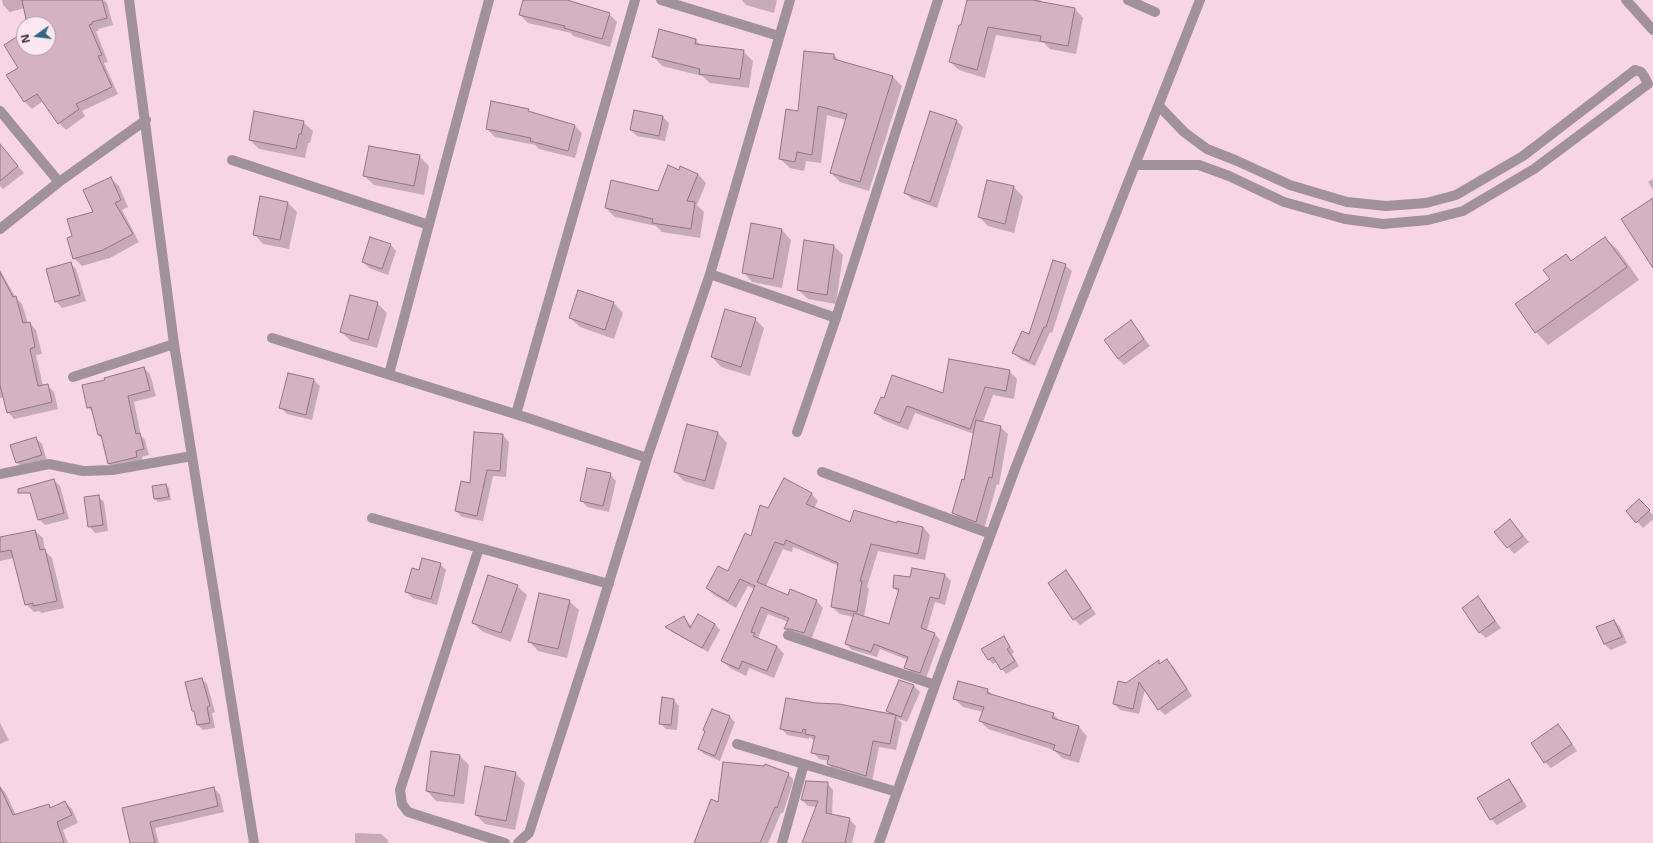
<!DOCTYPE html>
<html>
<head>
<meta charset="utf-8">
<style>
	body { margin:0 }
	#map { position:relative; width:1653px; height:843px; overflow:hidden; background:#f8d5e5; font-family:"Noto Sans",sans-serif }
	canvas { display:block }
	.north { position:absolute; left:16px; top:16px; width:40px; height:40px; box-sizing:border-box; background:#fce6f0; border:1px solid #ae9ba4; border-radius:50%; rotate:256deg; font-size:11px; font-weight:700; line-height:16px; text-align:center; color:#392b31 }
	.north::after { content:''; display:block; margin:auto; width:14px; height:18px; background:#2c6980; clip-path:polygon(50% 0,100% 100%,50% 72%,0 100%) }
</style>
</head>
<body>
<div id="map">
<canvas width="1653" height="843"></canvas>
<div class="north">N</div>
</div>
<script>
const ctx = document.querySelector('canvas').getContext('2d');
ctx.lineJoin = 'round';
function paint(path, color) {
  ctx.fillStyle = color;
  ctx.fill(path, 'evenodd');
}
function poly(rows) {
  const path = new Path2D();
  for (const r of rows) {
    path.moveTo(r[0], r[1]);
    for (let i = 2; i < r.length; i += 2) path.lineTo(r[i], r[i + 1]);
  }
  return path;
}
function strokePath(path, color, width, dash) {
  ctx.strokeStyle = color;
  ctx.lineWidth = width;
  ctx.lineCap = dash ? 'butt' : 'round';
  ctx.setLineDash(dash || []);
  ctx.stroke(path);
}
const shadow = poly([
	[2,0,104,0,107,3,113,25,98,29,99,31,96,31,108,62,104,63,118,94,82,111,85,116,66,130,59,123,43,101,32,109,25,102,8,76,20,68,24,33,24,48,48,48,48,24,28,24,25,8,10,12,3,5],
	[524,0,564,0,609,14,617,22,610,47,573,36,571,33,528,23,520,15],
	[742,0,777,0,774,13,746,5],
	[968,0,1040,0,1043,3,1075,9,1083,18,1076,54,1050,49,1044,43,996,35,985,78,959,70,950,62,962,27],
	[696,40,702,46,743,51,753,61,749,88,710,83,702,76,662,66,653,56],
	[834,55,840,62,893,77,902,86,869,191,840,182,831,173,846,120,827,115,821,163,806,161,804,171,790,168,780,159,798,112],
	[528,110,532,114,575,126,582,133,575,158,539,149,535,145,495,137,487,129],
	[931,113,957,121,963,127,937,208,912,199,905,193],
	[663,117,669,123,665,141,637,136,631,130],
	[303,122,313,131,310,143,308,143,305,158,259,149,250,140],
	[0,145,24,173,3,189,0,186],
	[419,156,429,166,424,195,374,185,364,176],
	[679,171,698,174,706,183,697,205,704,212,700,238,662,232,656,226,615,217,606,208,659,192],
	[111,179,119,186,128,207,122,210,139,242,110,258,82,266,74,258,74,237,94,213],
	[1653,179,1653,190,1648,182],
	[1014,187,1023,197,1014,233,988,226,979,217],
	[287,202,297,212,289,249,263,244,254,234],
	[752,224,782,230,791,240,782,288,752,282,743,272],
	[1605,238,1618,250,1639,280,1548,345,1536,332,1552,279,1566,255,1572,262],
	[390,244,396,251,388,275,369,268,363,262],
	[834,246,843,255,836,304,808,299,798,290],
	[70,263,76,269,86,301,62,308,56,301],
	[1065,265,1072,271,1052,333,1050,332,1035,366,1020,359,1014,353,1029,335],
	[0,270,16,298,22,304,28,323,30,323,36,330,42,354,36,355,43,386,47,385,54,392,58,409,14,419,8,412,4,397,0,398],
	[579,292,614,303,623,313,614,339,580,327,570,318],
	[377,303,387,313,377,348,351,341,341,332],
	[755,319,764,328,750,376,721,367,712,357],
	[1131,321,1150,346,1124,365,1118,359],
	[144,368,150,374,156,396,134,402,141,436,145,440,149,455,142,457,143,463,114,469,108,463,103,439,98,435,94,414,88,407,106,380],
	[1009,371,1017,379,1014,399,993,395,983,422,1000,427,1008,434,999,485,997,484,984,529,961,520,953,512,965,481,974,434,915,413,908,430,883,420,875,412,943,395],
	[314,380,320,386,312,420,287,414,281,408],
	[688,425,718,433,727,443,714,490,684,481,675,472],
	[503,435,509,442,506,477,493,476,483,521,462,517,456,511],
	[36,438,42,444,47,461,22,468,17,462],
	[610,474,616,481,609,512,587,507,581,500],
	[54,480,60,486,69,519,45,525,39,519],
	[166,485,169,488,171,500,158,502,155,499,153,487],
	[811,493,818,501,814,508,851,524,897,524,923,527,930,535,925,560,878,551,867,587,869,589,864,617,890,625,899,593,894,588,911,578,912,569,945,575,951,581,945,605,935,602,927,630,935,634,940,640,926,678,911,673,905,667,908,660,880,649,877,657,852,650,846,644,854,617,840,614,832,607,839,566,793,547,792,552,783,549,766,586,788,596,816,600,823,608,811,640,793,636,785,629,788,622,768,614,758,638,777,646,784,654,774,678,749,668,746,676,730,668,722,661,754,589,748,586,736,608,714,595,707,588,729,573,769,509],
	[98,496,104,502,108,531,95,533,89,526],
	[1639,500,1653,515,1653,519,1643,528,1627,511],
	[1510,520,1529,542,1514,554,1496,532],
	[35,531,43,538,45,551,52,558,64,608,42,613,39,611,34,612,26,604,14,558,0,561,0,538],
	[440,564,446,570,437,605,413,598,406,592,420,571],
	[1066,571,1072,578,1096,614,1080,625,1074,619],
	[517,586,527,595,511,642,483,632,473,623],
	[1478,598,1484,604,1501,628,1486,638,1479,632],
	[569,601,579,610,567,658,538,651,529,641],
	[698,615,715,624,720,630,708,652,672,632,667,627,684,617,692,627],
	[1614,621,1620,627,1627,643,1611,650,1604,644],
	[1004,637,1014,652,1012,654,1019,666,1006,674,997,662,993,664,988,659],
	[1167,660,1173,666,1192,696,1165,715,1159,709,1145,689,1139,714,1120,710,1114,704,1126,684,1159,662,1161,664],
	[202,679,207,684,215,712,212,713,215,728,203,730,198,725,195,713,193,711],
	[914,686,920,692,907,722,897,718,902,723,896,750,879,747,872,782,835,771,828,764,829,761,819,759,813,752,815,741,809,737,809,739,787,735,781,728,893,716,888,711],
	[987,690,993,695,1053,714,1061,722,1079,727,1087,736,1079,763,1062,758,1054,750,988,729,980,721,983,712,963,707,954,698],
	[673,699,679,706,677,730,666,729,660,723],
	[730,717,735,722,720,761,704,754,699,749],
	[0,723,9,740,0,744],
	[1558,725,1564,731,1577,751,1551,768,1545,762],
	[460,756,469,765,464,804,436,801,427,791],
	[515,773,525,783,515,830,485,824,476,815],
	[787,773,793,779,793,783,783,813,781,813,768,843,698,843,719,803],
	[1509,781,1515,787,1527,807,1497,825,1491,819],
	[827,783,833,790,832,815,849,819,856,826,852,843,803,843,817,807,808,806,802,800],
	[0,787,5,792,16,815,49,805,52,808,65,802,72,809,78,823,63,830,68,843,0,843],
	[214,788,220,795,224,812,155,828,159,843,131,843,123,808],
	[355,833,381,834,388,840,388,843,355,843]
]);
const building = poly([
	[22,0,102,0,107,18,92,22,92,24,89,25,102,55,98,56,112,87,76,104,79,109,58,124,37,94,24,102,6,75,18,68,4,45,24,32,24,48,48,48,48,24,27,24,22,0],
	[523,0,567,0,610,13,602,39,564,28,565,26,519,15,523,0],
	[967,0,1032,0,1075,8,1068,46,1040,41,1041,36,988,27,977,70,949,62,959,25,961,25,967,0],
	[659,29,696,39,695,44,744,50,740,79,699,74,700,69,652,57,659,29],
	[804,51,834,54,834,59,893,76,860,182,830,173,847,114,818,106,812,155,797,152,795,162,779,159,786,109,798,111,804,51],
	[491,101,529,109,528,111,575,125,568,151,530,141,531,138,486,129,491,101],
	[634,110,663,116,659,136,630,130,634,110],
	[254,111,304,121,301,134,299,134,296,149,249,140,254,111],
	[930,111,957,120,930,202,904,193,930,111],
	[0,144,18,166,0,181,0,144],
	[369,146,420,155,414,186,363,176,369,146],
	[668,165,679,170,680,166,698,174,687,201,695,202,691,229,652,223,653,219,605,208,611,180,658,191,668,165],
	[111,177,121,200,115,203,133,234,103,250,73,259,67,238,72,236,67,219,93,212,83,190,111,177],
	[987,180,1014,186,1005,224,978,217,987,180],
	[260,196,288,202,280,240,253,235,260,196],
	[1653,198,1653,268,1621,219,1653,198],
	[751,223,782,229,773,279,742,273,751,223],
	[370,237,391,244,382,269,362,262,370,237],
	[1605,237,1627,267,1535,333,1515,304,1550,279,1543,270,1566,254,1571,261,1605,237],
	[804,240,834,245,827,295,797,290,804,240],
	[1053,260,1066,264,1046,327,1044,327,1029,361,1012,353,1022,331,1029,334,1053,260],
	[71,262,80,295,55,302,46,269,71,262],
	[0,272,13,297,16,296,23,323,30,322,35,347,30,349,38,386,48,384,52,402,7,413,0,385,0,272],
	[578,290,614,302,605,330,569,318,578,290],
	[350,295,378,302,368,340,340,332,350,295],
	[725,309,756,318,741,367,711,357,725,309],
	[1131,320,1144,339,1118,359,1104,340,1131,320],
	[949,359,1010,370,1006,391,985,387,970,429,907,406,900,423,874,413,881,397,884,398,892,375,943,393,949,359],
	[144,367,150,390,128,396,136,434,140,433,144,449,136,451,137,457,108,464,101,435,98,435,91,407,87,408,82,385,105,380,104,378,144,367],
	[288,373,314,379,306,415,279,408,288,373],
	[976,420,1001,426,992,478,989,477,976,522,952,513,962,479,964,480,976,420],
	[687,424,718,432,705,481,674,472,687,424],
	[474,432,503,434,500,471,487,470,477,516,455,511,461,481,470,483,474,432],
	[36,437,42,455,16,463,10,445,36,437],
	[587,468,611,473,603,506,580,501,587,468],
	[784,478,812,493,806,504,850,522,854,510,897,523,897,521,923,527,918,554,871,544,860,581,862,581,857,612,831,607,838,563,786,540,784,545,775,542,757,582,788,595,790,589,817,600,804,633,790,629,784,629,789,618,761,607,751,632,755,633,753,636,777,646,767,671,742,661,739,669,721,661,755,586,740,579,728,601,706,588,718,566,728,571,745,533,751,536,760,505,768,508,784,478],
	[54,479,64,513,38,520,30,493,18,493,18,489,54,479],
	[166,484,169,497,154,499,152,486,166,484],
	[99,495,103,525,88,527,84,497,99,495],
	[1639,499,1650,510,1636,523,1626,511,1639,499],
	[1510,519,1523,536,1507,548,1494,532,1510,519],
	[35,530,40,550,45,549,57,601,33,606,33,603,25,605,11,550,0,552,0,537,35,530],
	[422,558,441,563,431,599,405,592,412,568,419,570,422,558],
	[912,568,945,574,939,599,930,597,921,628,935,633,920,673,904,668,908,657,874,644,871,652,845,644,854,613,889,624,899,589,893,588,894,575,910,577,912,568],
	[1066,570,1091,608,1073,620,1048,583,1066,570],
	[488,575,518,585,501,633,472,623,488,575],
	[539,593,570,600,558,649,528,642,539,593],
	[1478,596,1495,621,1479,633,1462,608,1478,596],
	[698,614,715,624,702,648,665,627,684,616,690,628,698,614],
	[1614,620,1622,637,1604,644,1596,627,1614,620],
	[1004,636,1010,647,1007,649,1015,661,1001,670,993,657,988,660,981,649,1004,636],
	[1167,659,1187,689,1158,710,1139,682,1133,709,1113,704,1118,681,1126,683,1159,660,1159,664,1167,659],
	[202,678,210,706,207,707,210,723,197,725,194,711,192,711,185,682,202,678],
	[899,680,914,685,901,717,886,711,899,680],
	[958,681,988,689,987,693,1054,713,1052,718,1079,726,1070,756,1053,750,1055,745,979,721,984,707,953,699,958,681],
	[662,697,674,699,671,725,659,724,662,697],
	[786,698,816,703,839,704,896,715,890,744,873,741,866,776,827,764,829,756,811,753,815,736,805,734,806,730,803,729,802,733,780,729,786,698],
	[712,709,730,716,715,756,698,749,705,731,703,730,712,709],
	[1558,724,1572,744,1544,763,1531,743,1558,724],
	[431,751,460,755,454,796,426,791,431,751],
	[723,762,764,766,765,764,789,773,777,808,775,807,760,843,694,843,711,799,718,802,723,762],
	[485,766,516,772,506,821,475,815,485,766],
	[1509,779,1522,801,1490,820,1477,798,1509,779],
	[806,781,828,782,826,813,850,818,845,843,802,843,818,801,801,800,806,781],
	[0,787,13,815,49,804,50,808,65,801,72,815,57,822,64,843,0,843,0,787],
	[214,787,218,806,150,822,155,843,130,843,122,808,214,787]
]);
const minor = poly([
	[129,0,174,344,254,843],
	[661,0,779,36],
	[1128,0,1155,12],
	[1626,0,1653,30],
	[0,111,59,182],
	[232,160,429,225],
	[1136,165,1199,165,1229,176,1284,202,1345,219,1383,224,1428,220,1463,211,1534,169,1648,84,1644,76,1641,72,1635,70,1523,156,1456,195,1426,203,1386,206,1347,202,1290,185,1235,160,1207,149,1184,132,1159,106],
	[0,229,59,182,146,120],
	[710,274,836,318],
	[272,338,528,418,647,458],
	[389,374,489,0],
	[73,377,174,344],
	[516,414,635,0],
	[797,432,836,318,938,0],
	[822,472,991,534],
	[0,474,49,464,83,471,112,470,192,456],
	[372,518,609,584],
	[479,548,400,790,402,804,408,812,505,843],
	[788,635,935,685],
	[737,744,897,792],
	[518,843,529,833,595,628,647,458,710,274,790,0],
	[782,843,804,764],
	[879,843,935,685,1015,469,1200,0]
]);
paint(shadow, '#0003');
paint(building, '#d4b2c1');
strokePath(building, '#947482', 1);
strokePath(minor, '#a19299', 10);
</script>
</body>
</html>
